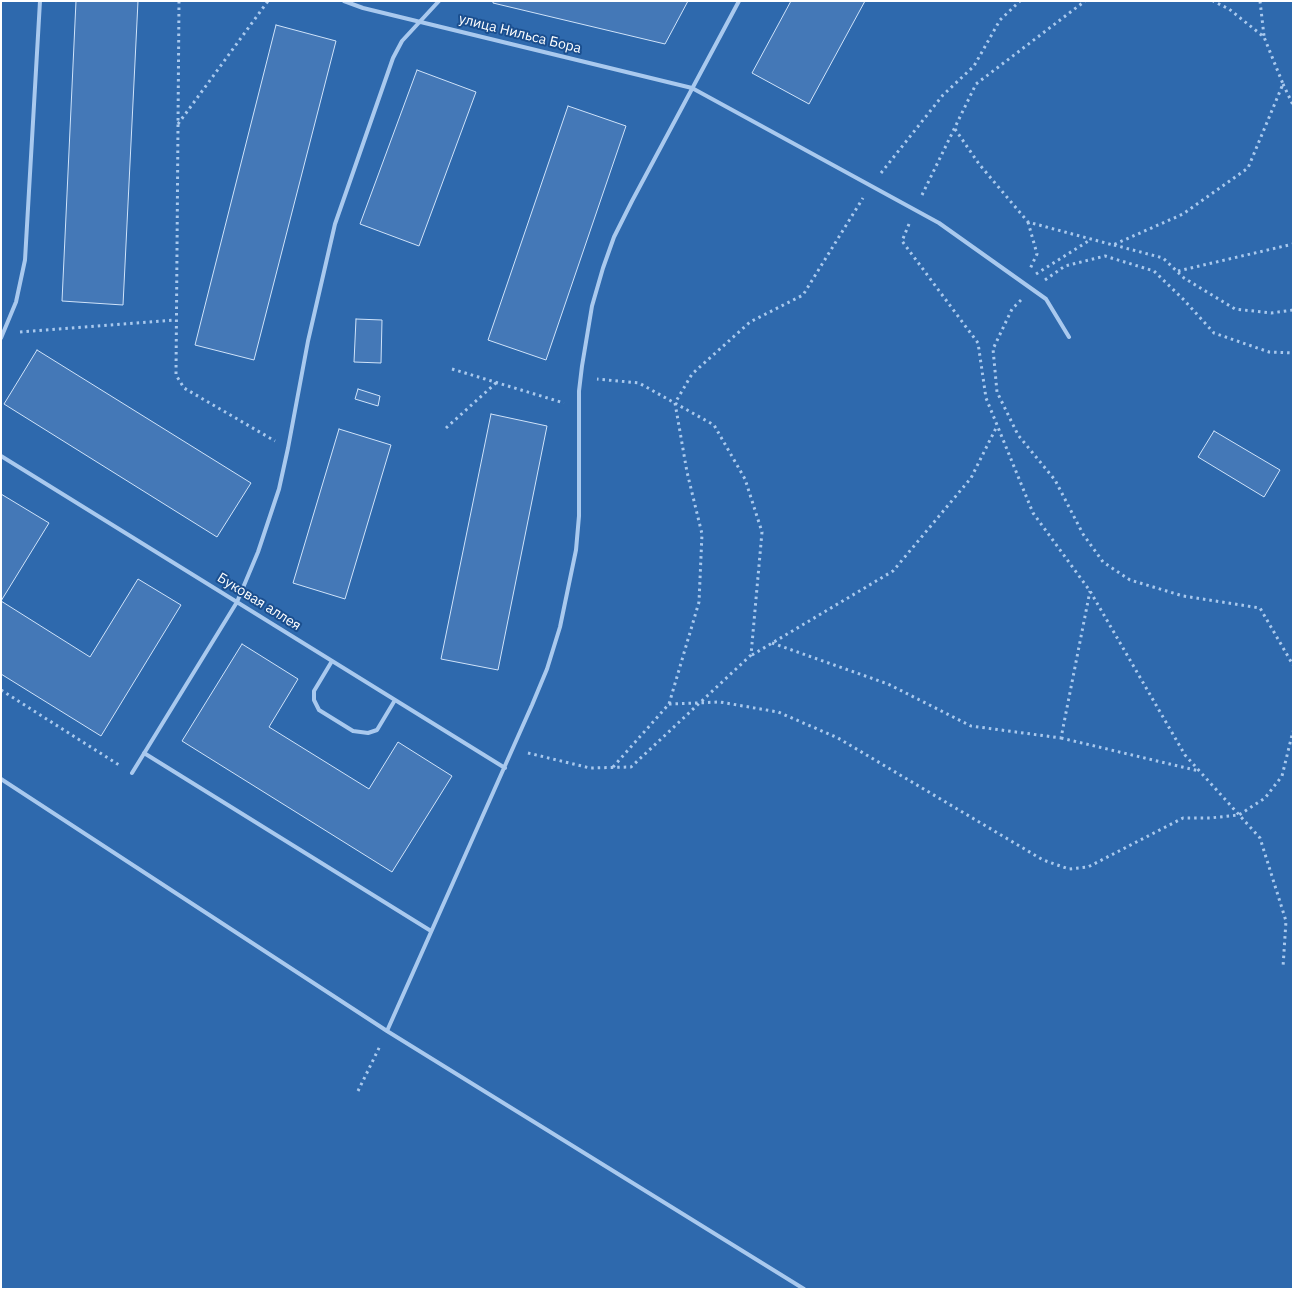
<!DOCTYPE html>
<html>
<head>
<meta charset="utf-8">
<style>
	body { margin:0 }
	#map { position:relative; width:1294px; height:1290px; overflow:hidden; background:#1b4f8f; font-family:"IBM Plex Sans",sans-serif }
	canvas { display:block }
	.frame { position:absolute; inset:0; border:2px solid #fff; pointer-events:none }
</style>
</head>
<body>
<div id="map">
<canvas width="1294" height="1290"></canvas>
<div class="frame"></div>
</div>
<script>
const ctx = document.querySelector('canvas').getContext('2d');
ctx.lineJoin = 'round';
function paint(path, color) {
  ctx.fillStyle = color;
  ctx.fill(path, 'evenodd');
}
function poly(rows) {
  const path = new Path2D();
  for (const r of rows) {
    path.moveTo(r[0], r[1]);
    for (let i = 2; i < r.length; i += 2) path.lineTo(r[i], r[i + 1]);
  }
  return path;
}
function strokePath(path, color, width, dash) {
  ctx.strokeStyle = color;
  ctx.lineWidth = width;
  ctx.lineCap = dash ? 'butt' : 'round';
  ctx.setLineDash(dash || []);
  ctx.stroke(path);
}
function write(font, color, halo, rows, align = 'center') {
  ctx.font = font + ' "IBM Plex Sans",sans-serif';
  ctx.lineWidth = 4;
  ctx.setLineDash([]);
  ctx.textBaseline = 'middle';
  ctx.strokeStyle = halo;
  ctx.fillStyle = color;
  for (const [text, x, y, turn = 0] of rows) {
    ctx.save();
    ctx.translate(x, y);
    ctx.rotate((+turn || 0) * Math.PI / 180);
    ctx.textAlign = isNaN(turn) ? turn : align;
    if (halo) ctx.strokeText(text, 0, 0);
    ctx.fillText(text, 0, 0);
    ctx.restore();
  }
}
const green = poly([
	[1,1,1293,1,1293,1289,1,1289]
]);
const building = poly([
	[76,1,138,1,123,305,62,301,76,1],
	[493,1,688,1,665,44,493,3,493,1],
	[791,1,865,1,809,104,752,73,791,1],
	[276,25,336,41,254,360,195,345,276,25],
	[417,70,476,92,419,246,360,224,417,70],
	[568,106,626,126,546,360,488,340,568,106],
	[356,319,382,320,381,363,354,362,356,319],
	[37,350,251,483,217,537,4,404,37,350],
	[358,389,380,396,378,406,355,399,358,389],
	[491,414,547,426,498,670,441,659,491,414],
	[339,429,391,445,345,599,293,583,339,429],
	[1214,431,1280,470,1264,497,1198,457,1214,431],
	[1,494,49,523,1,601,90,657,138,579,181,605,101,736,1,674,1,494],
	[242,644,298,679,269,727,369,789,398,742,452,776,392,872,182,741,242,644]
]);
const path = poly([
	[179,1,176,375,184,388,275,441],
	[1260,1,1264,36],
	[1283,84,1293,105],
	[178,124,268,1],
	[955,129,979,164,1028,222,1113,245,1183,214,1248,168,1283,84,1264,37,1229,9,1213,1],
	[881,173,943,95,974,66,1000,20,1020,1],
	[922,195,976,84,1085,1],
	[1028,222,1037,254,1030,269],
	[909,224,902,241,978,343,986,398,1033,513,1090,591,1185,755,1260,838,1286,921,1283,967],
	[1114,245,1163,258,1184,278,1235,309,1271,313,1293,310],
	[1178,271,1293,244],
	[1036,274,1090,240],
	[1045,280,1065,266,1105,256,1154,271,1184,300,1214,333,1269,352,1293,353],
	[1021,300,1012,309,993,349,997,392,1018,435,1055,480,1083,534,1103,562,1130,580,1183,596,1260,608,1293,665],
	[20,332,175,320],
	[452,369,564,403],
	[446,428,497,382],
	[772,643,888,684,971,726,1061,738,1090,591],
	[752,655,893,571,971,478,997,426],
	[1,690,119,765],
	[669,704,720,702,778,712,838,738,1043,860,1069,869,1088,867,1183,818,1210,818,1239,815,1265,798,1282,776,1293,731],
	[1061,738,1199,771],
	[528,753,590,768,631,767,751,655,762,532,745,479,714,425,639,383,597,379],
	[613,767,669,704,699,602,702,534,687,472,675,403,692,374,750,322,803,295,863,198],
	[358,1091,380,1046]
]);
const lane = poly([
	[344,1,363,8,692,88,939,223,1046,299,1069,337],
	[1,338,16,302,25,260,40,1],
	[1,456,505,768],
	[332,661,314,691,314,700,319,710,353,731,368,733,377,730,395,700],
	[144,753,431,931],
	[132,773,237,602,258,552,279,489,288,448,308,341,335,224,393,58,402,41,439,1],
	[1,779,387,1031,804,1289],
	[387,1031,532,705,547,669,560,627,576,550,579,516,579,391,582,366,592,306,603,268,614,237,632,201,739,1]
]);
const streetNames = [
	["улица Нильса Бора",520,34,14],
	["Буковая аллея",259,602,32]
];
paint(green, '#2e69ad');
paint(building, '#4478b7');
strokePath(building, '#cfe3fa', 1);
strokePath(path, '#a9c9ee', 3, [2.5, 4]);
strokePath(lane, '#a9c9ee', 4);
write('14px', '#fff', '#1b4f8f', streetNames);
</script>
</body>
</html>
